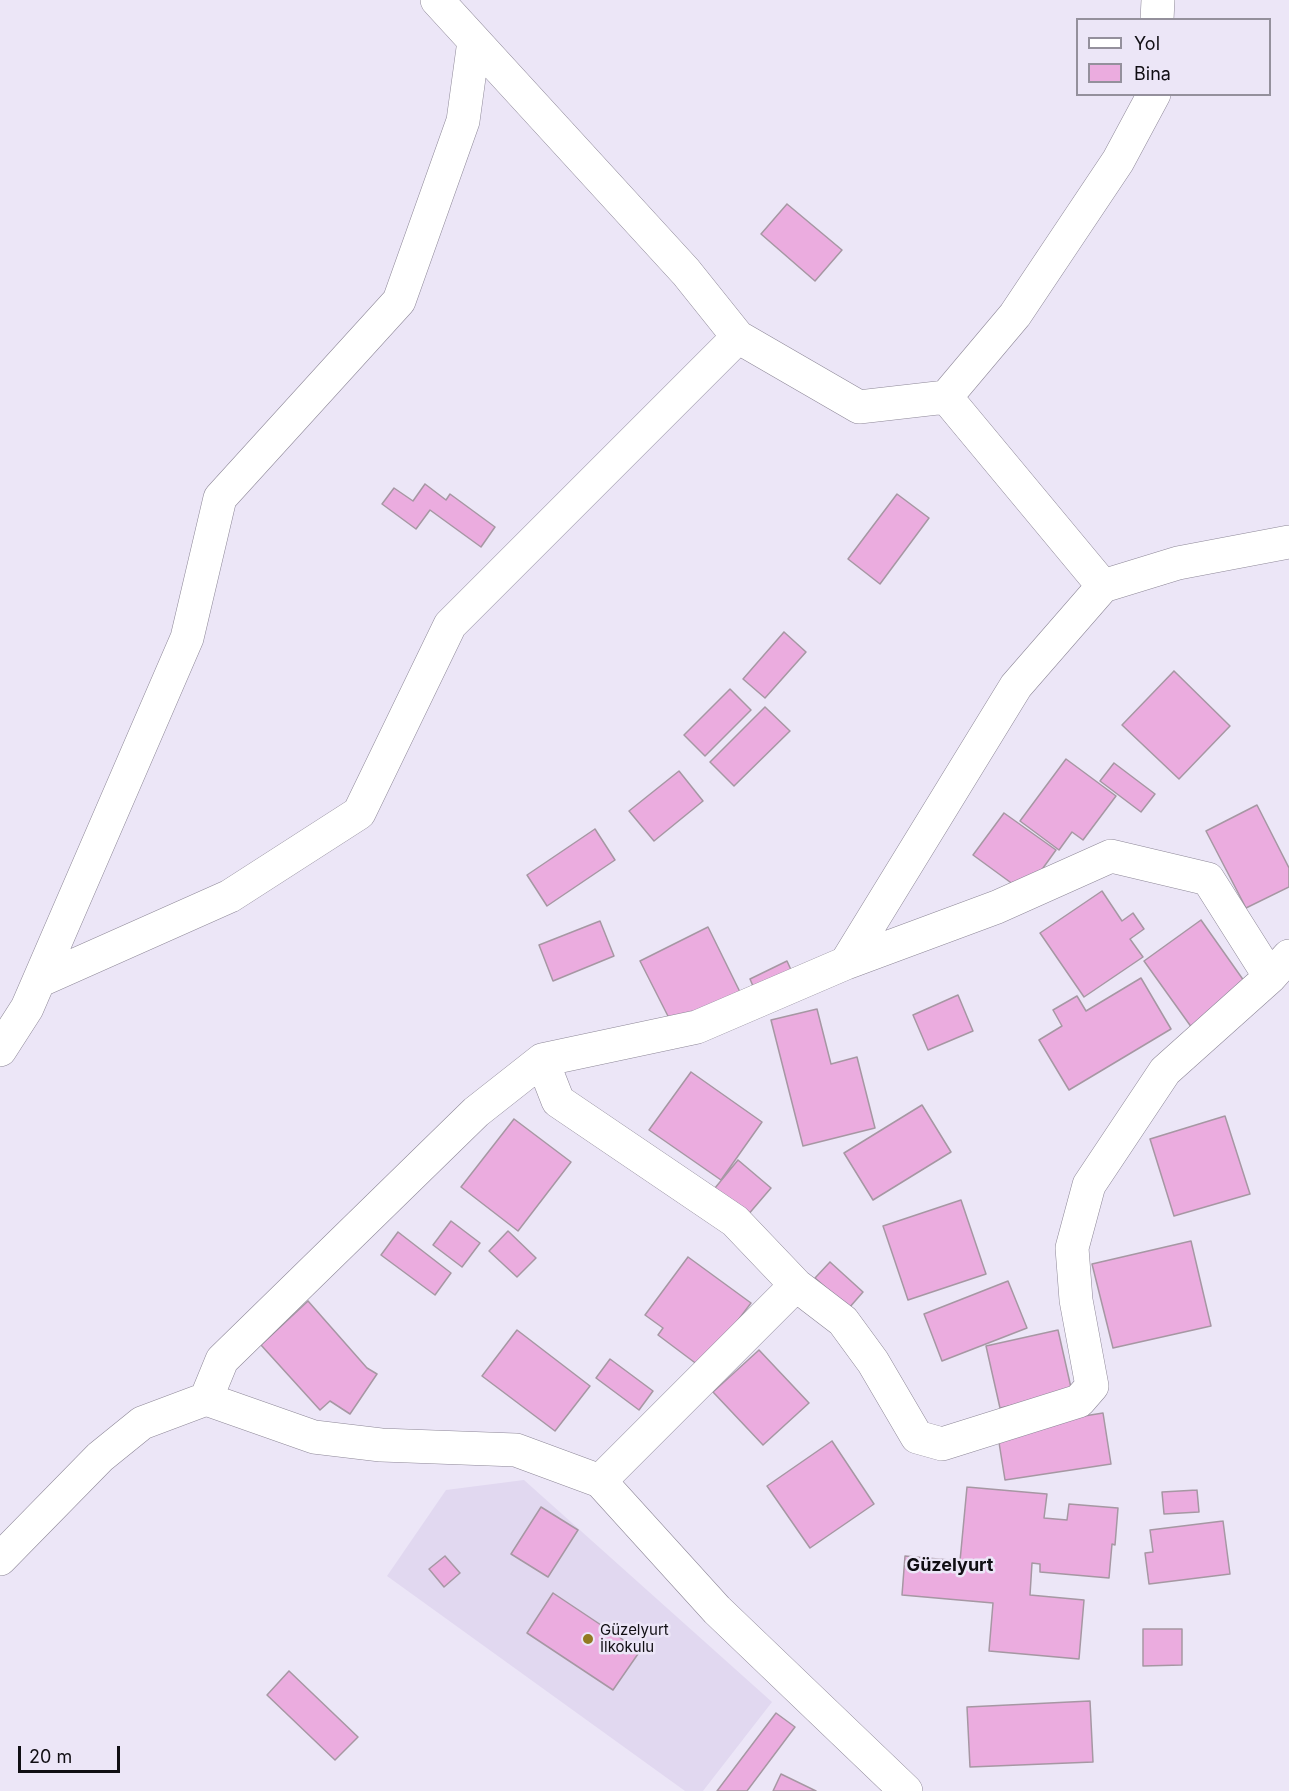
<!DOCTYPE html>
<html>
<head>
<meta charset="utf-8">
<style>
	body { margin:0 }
	#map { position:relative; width:1289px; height:1791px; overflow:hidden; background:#ece6f7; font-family:Inter,sans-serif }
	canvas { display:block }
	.legend { position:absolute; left:1076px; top:18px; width:195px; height:78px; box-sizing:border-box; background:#ece6f7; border:2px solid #94909c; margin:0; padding:8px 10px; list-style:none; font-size:18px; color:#100e13 }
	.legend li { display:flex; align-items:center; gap:12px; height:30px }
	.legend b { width:30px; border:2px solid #94909c }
	.scale { position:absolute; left:18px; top:1746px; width:102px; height:27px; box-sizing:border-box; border:3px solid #100e13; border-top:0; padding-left:8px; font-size:18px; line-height:21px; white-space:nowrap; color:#100e13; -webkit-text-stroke:4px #ece6f7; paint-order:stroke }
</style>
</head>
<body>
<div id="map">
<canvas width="1289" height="1791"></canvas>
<ul class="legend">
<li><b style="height:8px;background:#fff"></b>Yol</li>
<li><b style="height:16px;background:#ebacdf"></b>Bina</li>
</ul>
<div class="scale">20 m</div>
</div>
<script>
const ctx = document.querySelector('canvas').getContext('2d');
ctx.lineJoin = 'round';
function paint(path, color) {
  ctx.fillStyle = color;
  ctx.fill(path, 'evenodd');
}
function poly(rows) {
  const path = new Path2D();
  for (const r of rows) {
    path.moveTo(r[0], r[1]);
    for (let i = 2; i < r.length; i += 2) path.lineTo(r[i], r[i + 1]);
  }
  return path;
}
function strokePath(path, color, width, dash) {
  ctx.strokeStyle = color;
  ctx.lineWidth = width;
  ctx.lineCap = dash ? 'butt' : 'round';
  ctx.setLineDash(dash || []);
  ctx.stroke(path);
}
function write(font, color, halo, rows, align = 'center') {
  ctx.font = font + ' Inter,sans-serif';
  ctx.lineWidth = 5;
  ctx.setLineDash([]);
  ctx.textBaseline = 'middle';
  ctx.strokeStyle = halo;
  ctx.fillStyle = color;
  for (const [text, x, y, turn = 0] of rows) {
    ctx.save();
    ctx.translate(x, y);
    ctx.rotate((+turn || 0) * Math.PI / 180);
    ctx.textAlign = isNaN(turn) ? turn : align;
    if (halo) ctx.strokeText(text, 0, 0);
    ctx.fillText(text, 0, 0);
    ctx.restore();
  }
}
const built = poly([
	[524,1480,772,1702,703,1791,685,1791,387,1576,446,1490]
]);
const building = poly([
	[787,204,842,250,815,281,761,234,787,204],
	[425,484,446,500,450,494,495,527,481,547,430,510,416,529,382,504,394,488,413,501,425,484],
	[897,494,929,518,880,584,848,559,897,494],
	[784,632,806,652,765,698,743,679,784,632],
	[1174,671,1230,726,1179,779,1122,725,1174,671],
	[730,689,751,710,705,756,684,735,730,689],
	[765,707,790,731,734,786,710,762,765,707],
	[1066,759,1116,796,1083,840,1072,832,1059,850,1020,821,1066,759],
	[1114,763,1155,794,1141,812,1100,781,1114,763],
	[679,771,703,801,654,841,629,811,679,771],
	[1257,805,1289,868,1289,887,1246,908,1206,831,1257,805],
	[1004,813,1056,850,1025,893,973,855,1004,813],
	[595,829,615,860,547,906,527,875,595,829],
	[1102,891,1122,921,1133,913,1144,929,1130,939,1143,957,1084,997,1040,933,1102,891],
	[1201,920,1249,988,1192,1028,1144,961,1201,920],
	[600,921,614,956,553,981,539,945,600,921],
	[708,927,740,992,673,1026,640,961,708,927],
	[787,961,796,981,758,998,750,979,787,961],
	[1141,978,1171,1029,1069,1090,1039,1040,1062,1026,1053,1010,1077,996,1086,1011,1141,978],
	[958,995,973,1031,928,1050,913,1015,958,995],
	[817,1009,831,1064,857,1057,875,1128,803,1146,771,1020,817,1009],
	[691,1072,762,1122,721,1180,649,1130,691,1072],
	[922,1105,951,1152,873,1200,844,1153,922,1105],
	[1225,1116,1250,1194,1174,1216,1150,1139,1225,1116],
	[514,1119,571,1162,518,1231,461,1187,514,1119],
	[738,1160,771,1188,747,1216,715,1188,738,1160],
	[961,1200,986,1274,908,1300,883,1226,961,1200],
	[451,1221,480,1243,462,1267,433,1245,451,1221],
	[508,1231,536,1258,517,1277,489,1251,508,1231],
	[398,1232,451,1273,435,1295,381,1255,398,1232],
	[1191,1241,1211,1326,1113,1348,1092,1264,1191,1241],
	[688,1257,751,1303,702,1368,658,1335,663,1328,645,1315,688,1257],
	[830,1262,863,1292,849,1308,815,1278,830,1262],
	[1008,1281,1027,1328,942,1361,924,1314,1008,1281],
	[308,1301,367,1368,377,1374,350,1414,330,1401,320,1410,261,1345,308,1301],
	[517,1330,590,1386,555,1431,482,1376,517,1330],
	[1058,1330,1072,1392,1000,1408,986,1346,1058,1330],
	[759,1350,809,1403,763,1445,713,1392,759,1350],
	[610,1359,653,1391,639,1410,596,1378,610,1359],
	[1103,1413,1111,1464,1005,1480,997,1430,1103,1413],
	[832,1441,874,1504,810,1548,767,1486,832,1441],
	[967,1487,1047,1494,1044,1518,1067,1520,1069,1504,1118,1508,1115,1545,1112,1544,1109,1578,1040,1572,1040,1564,1032,1563,1030,1595,1084,1600,1079,1659,989,1651,993,1603,902,1595,905,1556,960,1561,967,1487],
	[1197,1490,1199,1512,1164,1514,1162,1492,1197,1490],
	[541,1507,578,1530,548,1577,511,1554,541,1507],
	[1223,1521,1230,1574,1149,1584,1145,1553,1153,1552,1150,1530,1223,1521],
	[445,1556,460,1573,444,1587,429,1569,445,1556],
	[553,1593,640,1651,613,1690,527,1633,553,1593],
	[1143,1629,1182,1629,1182,1665,1143,1666,1143,1629],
	[289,1671,358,1737,335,1760,267,1695,289,1671],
	[1090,1701,1093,1762,970,1767,967,1707,1090,1701],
	[776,1713,795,1727,747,1791,717,1791,776,1713],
	[781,1774,816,1791,773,1791,781,1774]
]);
const minor = poly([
	[437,0,686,272,738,337,859,407,946,397,1015,315,1118,161,1154,94],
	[1157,20,1158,0],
	[946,397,1103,586,1178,563,1289,542],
	[846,963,997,907,1111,856,1208,879,1270,977],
	[39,981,230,896,359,813,450,625,738,337],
	[0,1050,27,1008,187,638,220,498,399,301,463,121,474,41],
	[542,1060,558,1101,735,1221,796,1285,843,1321,873,1362,917,1437,942,1444,1079,1401,1092,1386,1076,1300,1072,1248,1089,1185,1165,1071,1270,977,1289,956],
	[206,1399,222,1360,476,1112,542,1060,697,1027,846,963,1016,686,1103,586],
	[600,1481,796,1285],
	[0,1559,100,1457,142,1423,206,1399,314,1437,381,1445,516,1450,600,1481,717,1610,906,1791]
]);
const markers = [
	[588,1639,6,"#927a21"]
];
const poiNames = [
	["Güzelyurt",600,1630],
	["İlkokulu",600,1647]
];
const quarterNames = [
	["Güzelyurt",950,1566]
];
paint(built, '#e1d8f0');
paint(building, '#ebacdf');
strokePath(building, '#a697a3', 1.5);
strokePath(minor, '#8d8797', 34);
strokePath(minor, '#fff', 33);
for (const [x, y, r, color] of markers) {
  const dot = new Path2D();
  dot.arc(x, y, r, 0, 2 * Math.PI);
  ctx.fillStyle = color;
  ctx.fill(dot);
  strokePath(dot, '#ece6f7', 2);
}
write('15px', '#100e13', '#ece6f7', poiNames, 'left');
write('bold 18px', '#100e13', '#ece6f7', quarterNames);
</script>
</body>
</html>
